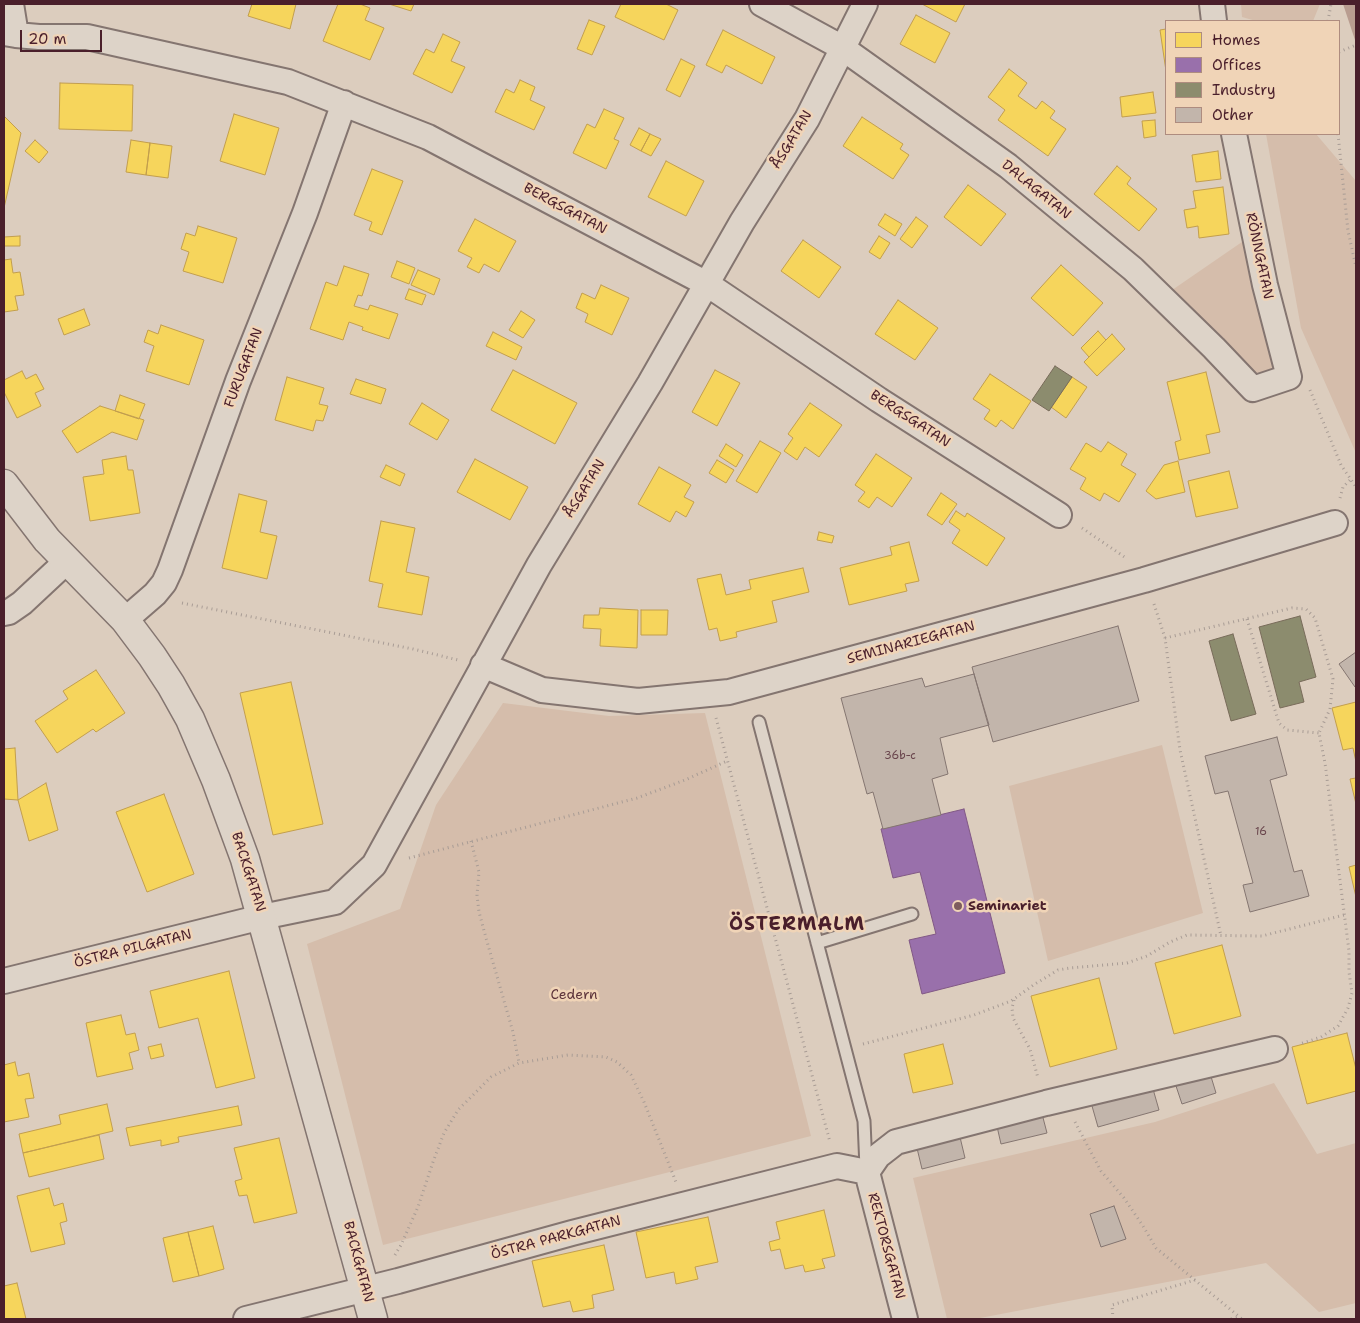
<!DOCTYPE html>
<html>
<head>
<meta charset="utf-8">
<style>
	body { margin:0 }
	#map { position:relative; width:1360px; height:1323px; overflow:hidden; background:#dccdbe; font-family:"Shantell Sans",sans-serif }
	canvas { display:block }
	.frame { position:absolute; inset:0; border:5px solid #4a1f2b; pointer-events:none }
	.legend { position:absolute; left:1165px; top:20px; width:175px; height:115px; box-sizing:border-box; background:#f0d4b7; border:1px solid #ae8c7f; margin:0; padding:6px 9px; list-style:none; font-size:15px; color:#4a1f2b }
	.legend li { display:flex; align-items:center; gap:10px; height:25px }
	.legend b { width:25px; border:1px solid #ae8c7f }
	.scale { position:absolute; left:20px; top:30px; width:82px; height:22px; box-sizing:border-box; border:2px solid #4a1f2b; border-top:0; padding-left:6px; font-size:15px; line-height:18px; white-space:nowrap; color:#4a1f2b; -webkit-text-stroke:4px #f0d4b7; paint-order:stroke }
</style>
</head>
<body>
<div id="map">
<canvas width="1360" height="1323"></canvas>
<div class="frame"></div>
<ul class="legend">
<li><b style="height:14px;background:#f6d55c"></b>Homes</li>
<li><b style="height:14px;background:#9970ab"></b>Offices</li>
<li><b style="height:14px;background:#8c8c6e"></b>Industry</li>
<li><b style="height:14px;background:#c2b5ab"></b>Other</li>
</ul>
<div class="scale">20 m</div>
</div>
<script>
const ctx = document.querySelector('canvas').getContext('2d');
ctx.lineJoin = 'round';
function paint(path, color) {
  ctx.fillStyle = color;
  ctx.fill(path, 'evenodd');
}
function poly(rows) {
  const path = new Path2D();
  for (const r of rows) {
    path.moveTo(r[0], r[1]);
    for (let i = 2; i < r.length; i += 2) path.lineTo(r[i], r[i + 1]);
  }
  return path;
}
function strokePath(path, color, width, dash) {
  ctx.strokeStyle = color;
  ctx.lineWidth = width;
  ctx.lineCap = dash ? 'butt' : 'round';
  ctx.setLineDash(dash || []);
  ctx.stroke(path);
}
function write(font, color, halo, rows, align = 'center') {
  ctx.font = font + ' "Shantell Sans",sans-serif';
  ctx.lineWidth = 5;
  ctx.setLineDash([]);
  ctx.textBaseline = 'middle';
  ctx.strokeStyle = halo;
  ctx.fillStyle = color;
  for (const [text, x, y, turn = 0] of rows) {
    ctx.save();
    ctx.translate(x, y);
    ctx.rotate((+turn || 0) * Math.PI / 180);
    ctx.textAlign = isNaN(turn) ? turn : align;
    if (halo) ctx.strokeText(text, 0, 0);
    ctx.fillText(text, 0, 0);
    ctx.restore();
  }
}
const green = poly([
	[1241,4,1320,4,1313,21,1256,21,1242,17],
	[1266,134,1316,134,1356,181,1356,453,1301,328],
	[1255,233,1287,376,1267,385,1162,297],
	[503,703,609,716,705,713,811,1136,383,1245,307,944,400,909,436,805],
	[1162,745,1203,913,1048,961,1009,786],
	[1274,1083,1317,1154,1356,1143,1356,1303,1319,1312,1266,1263,975,1319,947,1319,913,1178,1155,1122]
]);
const water = poly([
	[1343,4,1356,4,1356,43]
]);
const homes = poly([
	[252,4,296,4,290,29,248,16,252,4],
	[338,4,360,4,370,8,365,20,384,28,370,60,323,41,338,4],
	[389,4,414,4,411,11,389,4],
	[621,4,666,4,678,10,664,40,615,17,621,4],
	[922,4,965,4,956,22,922,4],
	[916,15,950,33,935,63,900,44,916,15],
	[589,20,605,26,592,55,577,49,589,20],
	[1166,29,1166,71,1160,30,1166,29],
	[723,30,775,57,762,84,726,65,722,73,706,65,723,30],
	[443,34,460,42,451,61,465,67,452,93,413,74,426,49,434,53,443,34],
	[681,59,695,66,680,97,666,90,681,59],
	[1009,69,1027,83,1018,96,1036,109,1042,101,1055,111,1050,118,1066,129,1048,156,998,120,1005,110,988,97,1009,69],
	[520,80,535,87,530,100,545,107,534,130,495,112,506,89,514,93,520,80],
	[60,83,133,85,132,131,59,129,60,83],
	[1153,92,1156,113,1122,117,1120,97,1153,92],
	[604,109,624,118,614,139,619,141,606,169,573,153,587,124,595,128,604,109],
	[234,114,279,128,265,175,220,161,234,114],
	[4,116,21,133,4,208,4,116],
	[862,117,903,144,900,149,909,155,893,179,843,146,862,117],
	[1155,120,1156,136,1144,138,1142,121,1155,120],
	[639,128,650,134,641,151,630,145,639,128],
	[650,134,661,139,651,156,641,151,650,134],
	[35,140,48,152,39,163,25,151,35,140],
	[131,140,150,143,146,175,126,172,131,140],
	[150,143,172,146,168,178,146,175,150,143],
	[1218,151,1221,179,1196,182,1192,155,1218,151],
	[666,161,704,181,686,216,648,197,666,161],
	[1117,166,1131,178,1127,184,1157,209,1139,231,1094,194,1117,166],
	[372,169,403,181,382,235,369,230,372,222,354,215,372,169],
	[968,185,1006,214,981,246,944,217,968,185],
	[1223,187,1229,234,1199,238,1198,226,1187,228,1184,210,1196,208,1193,191,1223,187],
	[885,214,902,224,895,236,878,225,885,214],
	[916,217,928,226,912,248,900,239,916,217],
	[475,219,516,241,499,272,484,264,479,273,467,267,472,258,458,251,475,219],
	[198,226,237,238,223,283,183,271,189,252,181,249,186,233,195,236,198,226],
	[20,236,20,246,4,246,4,237,20,236],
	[879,236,890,243,880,259,869,252,879,236],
	[803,240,841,267,819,298,781,271,803,240],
	[11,259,13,273,20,272,24,295,15,296,18,310,4,312,4,260,11,259],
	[397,261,415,268,409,284,391,277,397,261],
	[1061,265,1103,303,1073,336,1031,298,1061,265],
	[344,266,369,274,362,296,358,295,354,306,368,310,370,305,398,314,389,339,362,330,363,327,349,322,343,340,310,329,326,282,337,286,344,266],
	[418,270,440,279,434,295,411,285,418,270],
	[601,285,629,298,612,335,585,322,588,314,576,308,582,293,595,299,601,285],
	[409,289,426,295,422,305,405,299,409,289],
	[898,300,938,328,915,360,875,334,898,300],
	[84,309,90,325,64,335,58,319,84,309],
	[521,311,535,320,523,338,509,330,521,311],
	[161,325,204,340,189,385,146,371,154,346,144,342,148,330,158,334,161,325],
	[1098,331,1106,340,1089,357,1081,348,1098,331],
	[493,332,522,347,516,360,486,346,493,332],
	[1112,334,1125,349,1097,376,1084,362,1112,334],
	[513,370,577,403,555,444,491,410,513,370],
	[715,370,740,383,717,426,692,412,715,370],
	[22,371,26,379,36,374,44,389,35,393,41,406,17,418,4,392,4,380,22,371],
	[1206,372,1220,432,1206,435,1210,453,1179,460,1175,442,1181,440,1167,382,1206,372],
	[990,374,1031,401,1013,429,1001,420,996,427,984,419,990,410,973,399,990,374],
	[287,377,324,388,319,404,328,406,323,421,316,420,313,431,275,420,287,377],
	[1072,377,1087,387,1066,418,1051,407,1072,377],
	[356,379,386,389,381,404,350,394,356,379],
	[120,395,145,404,139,419,115,411,120,395],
	[422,403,449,420,437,440,409,424,422,403],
	[810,403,842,425,819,457,805,447,797,460,784,451,793,438,788,434,810,403],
	[100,406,144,420,137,440,112,432,77,453,62,431,100,406],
	[760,441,781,453,757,493,736,481,760,441],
	[1108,442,1127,454,1121,465,1136,474,1119,502,1104,493,1100,501,1080,489,1086,478,1070,469,1086,443,1101,452,1108,442],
	[726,444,743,455,736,467,719,456,726,444],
	[876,454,912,478,892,507,877,497,869,508,858,501,865,492,855,485,876,454],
	[126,456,128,470,133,470,140,513,90,521,83,477,104,474,102,460,126,456],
	[475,459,528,487,510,520,457,492,475,459],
	[717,460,734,470,726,483,709,473,717,460],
	[1178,461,1185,492,1156,499,1146,491,1164,465,1178,461],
	[386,465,405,474,400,486,380,477,386,465],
	[659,467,691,485,684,497,694,502,686,517,676,511,670,522,638,504,659,467],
	[1229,471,1238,508,1196,517,1188,481,1229,471],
	[941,493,957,504,942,525,927,515,941,493],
	[239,494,267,501,260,532,277,536,267,579,222,568,239,494],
	[956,511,965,517,967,513,1005,538,987,566,952,543,960,530,949,522,956,511],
	[381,521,415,528,406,572,429,577,422,615,378,607,383,584,369,581,381,521],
	[819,532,834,536,832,543,817,540,819,532],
	[909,542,919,581,905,584,907,591,849,605,840,568,892,555,890,547,909,542],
	[803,568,809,592,772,601,777,622,736,632,737,637,720,641,717,628,709,630,697,579,721,574,726,595,751,589,749,580,803,568],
	[600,608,638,610,637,648,600,646,601,629,583,628,584,615,599,615,600,608],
	[641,610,668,610,667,635,641,635,641,610],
	[96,670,125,713,96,732,93,729,57,753,35,721,68,699,63,691,96,670],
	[291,682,323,824,273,835,240,693,291,682],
	[1356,702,1356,762,1353,748,1343,750,1332,708,1356,702],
	[15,748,18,800,4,799,4,749,15,748],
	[1356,778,1356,804,1350,779,1356,778],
	[46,783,58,830,29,841,18,800,46,783],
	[164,794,194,874,147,892,116,812,164,794],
	[1356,865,1356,897,1349,867,1356,865],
	[1222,945,1241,1016,1174,1034,1155,963,1222,945],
	[229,971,255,1078,216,1088,198,1018,159,1028,150,991,229,971],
	[1099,978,1117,1049,1050,1067,1031,996,1099,978],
	[121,1015,126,1035,135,1033,139,1050,129,1053,133,1069,97,1077,86,1023,121,1015],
	[1347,1033,1356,1069,1356,1091,1307,1104,1292,1047,1347,1033],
	[161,1044,164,1056,151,1059,148,1047,161,1044],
	[943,1044,953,1084,913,1093,904,1054,943,1044],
	[15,1062,18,1076,29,1073,34,1098,25,1099,29,1117,4,1122,4,1065,15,1062],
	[107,1104,113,1131,23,1153,19,1134,61,1124,59,1115,107,1104],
	[238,1106,242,1125,178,1137,179,1142,161,1146,161,1140,130,1146,126,1128,238,1106],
	[99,1135,104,1159,29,1177,23,1153,99,1135],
	[279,1138,297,1213,254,1223,247,1195,239,1196,235,1181,242,1179,234,1148,279,1138],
	[49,1188,54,1206,63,1203,67,1221,60,1223,65,1244,31,1252,17,1196,49,1188],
	[824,1210,835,1256,822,1259,825,1268,805,1272,803,1265,785,1269,780,1249,771,1251,769,1242,780,1239,776,1222,824,1210],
	[708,1217,718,1262,695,1267,698,1279,676,1284,674,1272,646,1278,636,1232,708,1217],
	[213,1226,224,1269,199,1276,188,1232,213,1226],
	[188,1232,199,1276,173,1282,163,1238,188,1232],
	[604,1245,614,1290,592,1295,594,1308,573,1312,570,1301,543,1307,532,1261,604,1245],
	[17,1283,26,1319,4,1319,4,1286,17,1283]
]);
const offices = poly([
	[964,809,1005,973,922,994,909,940,936,934,920,872,893,878,881,829,964,809]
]);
const industry = poly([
	[1055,366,1072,377,1049,411,1032,400,1055,366],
	[1300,616,1316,677,1299,682,1304,702,1280,708,1259,627,1300,616],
	[1233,634,1256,714,1231,721,1209,641,1233,634]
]);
const building = poly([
	[1118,626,1139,701,993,742,972,667,1118,626],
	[1356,652,1356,686,1355,687,1339,664,1356,652],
	[974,674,989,725,940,738,948,774,932,779,941,815,883,829,873,792,867,794,841,698,922,678,925,687,974,674],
	[1277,737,1287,775,1270,780,1294,872,1302,870,1309,896,1250,912,1243,885,1253,883,1228,791,1215,794,1205,756,1277,737],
	[1209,1070,1216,1093,1182,1104,1174,1080,1209,1070],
	[1151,1082,1159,1110,1098,1127,1090,1099,1151,1082],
	[1041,1110,1047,1133,1001,1144,996,1122,1041,1110],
	[959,1133,965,1158,922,1169,916,1144,959,1133],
	[1114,1206,1126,1239,1101,1247,1090,1214,1114,1206]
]);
const path = poly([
	[1328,21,1331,4],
	[1339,52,1356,45],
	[1338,134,1348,231,1356,267],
	[1310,390,1341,465,1356,487],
	[1340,498,1343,487,1350,480],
	[1082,528,1126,558],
	[182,603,413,649,458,660],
	[1154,604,1165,638,1180,750,1221,936],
	[1247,619,1279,723,1287,730,1319,733],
	[1165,638,1292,608,1306,609,1315,618,1333,679,1330,709,1319,733,1325,763,1349,951,1349,972,1352,993,1348,1008,1338,1026,1321,1037,1300,1044],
	[716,718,830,1142],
	[471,841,479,872,477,895,479,912,486,938,513,1032,519,1063],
	[409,858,637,798,685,780,727,761],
	[1014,1000,1012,1008,1013,1018,1030,1049,1038,1078],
	[863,1044,974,1015,1011,1001,1035,984,1058,970,1070,968,1127,963,1147,956,1170,942,1187,935,1262,936,1344,915],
	[1075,1122,1101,1171,1124,1198,1143,1226,1156,1248,1242,1319],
	[395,1255,401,1245,418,1207,433,1162,444,1133,458,1110,491,1077,519,1063,568,1055,606,1057,617,1062,631,1075,644,1102,676,1182],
	[1113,1319,1112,1305,1195,1280],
	[1231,1319,1238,1317]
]);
const lane = poly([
	[759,722,864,1121,866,1168],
	[817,943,912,914]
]);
const street = poly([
	[762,4,841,47,1008,166,1133,269,1214,348,1253,389,1289,377,1265,285,1234,134],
	[1212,4,1214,21],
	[4,33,16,35,11,4],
	[16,35,39,37,87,37,288,82,428,137,707,284,879,400,1059,515],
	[4,613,9,612,22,603,67,561],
	[125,620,155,594,164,583,170,570,238,381,305,213,344,103],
	[483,665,542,690,638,701,729,692,1144,580,1335,523],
	[4,981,262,917,335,902,374,865,539,565,650,383,742,222,807,119,865,4],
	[867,1172,878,1156,896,1142,1046,1103,1275,1049],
	[867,1172,905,1319],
	[246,1319,398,1281,572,1233,837,1166,867,1172]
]);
const secondary = poly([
	[4,484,47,540,125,620,152,656,171,685,190,719,216,780,245,859,373,1319]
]);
const markers = [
	[958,906,5,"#7d5c5e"]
];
const numberNames = [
	["36b-c",900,756],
	["16",1261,832]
];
const streetNames = [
	["ÅSGATAN",792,140,-59],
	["DALAGATAN",1036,190,39],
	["BERGSGATAN",565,209,28],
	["RÖNNGATAN",1259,256,78],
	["FURUGATAN",244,368,-69],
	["BERGSGATAN",910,419,33],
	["ÅSGATAN",585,489,-59],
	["SEMINARIEGATAN",911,643,-15],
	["BACKGATAN",248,872,72],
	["ÖSTRA PILGATAN",133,949,-14],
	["ÖSTRA PARKGATAN",556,1238,-15],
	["REKTORSGATAN",886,1246,75],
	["BACKGATAN",358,1262,75]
];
const poiNames = [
	["Seminariet",968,906]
];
const parkNames = [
	["Cedern",574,995]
];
const districtNames = [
	["ÖSTERMALM",797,925]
];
paint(green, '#d5bdab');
paint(water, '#b99d90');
paint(homes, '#f6d55c');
strokePath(homes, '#c29e4d', 1);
paint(offices, '#9970ab');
strokePath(offices, '#815885', 1);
paint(industry, '#8c8c6e');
strokePath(industry, '#786b5a', 1);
paint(building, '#c2b5ab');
strokePath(building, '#847570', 1);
strokePath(lane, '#847570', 15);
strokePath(street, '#847570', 28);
strokePath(secondary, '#847570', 31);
strokePath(path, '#a89c95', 3, [1, 4]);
strokePath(lane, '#ddd3c8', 11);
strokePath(street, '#ddd3c8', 24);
strokePath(secondary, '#ddd3c8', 28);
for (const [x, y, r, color] of markers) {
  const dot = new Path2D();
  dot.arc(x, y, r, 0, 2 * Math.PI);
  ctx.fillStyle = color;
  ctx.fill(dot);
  strokePath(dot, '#f0d4b7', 2);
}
write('11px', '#68444b', null, numberNames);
write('14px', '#4a1f2b', '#f0d4b7', streetNames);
write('bold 14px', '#4a1f2b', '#f0d4b7', poiNames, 'left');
write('14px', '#5e353c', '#f0d4b7', parkNames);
ctx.letterSpacing = '1px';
write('bold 19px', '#4a1f2b', '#f0d4b7', districtNames);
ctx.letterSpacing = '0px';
</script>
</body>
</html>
